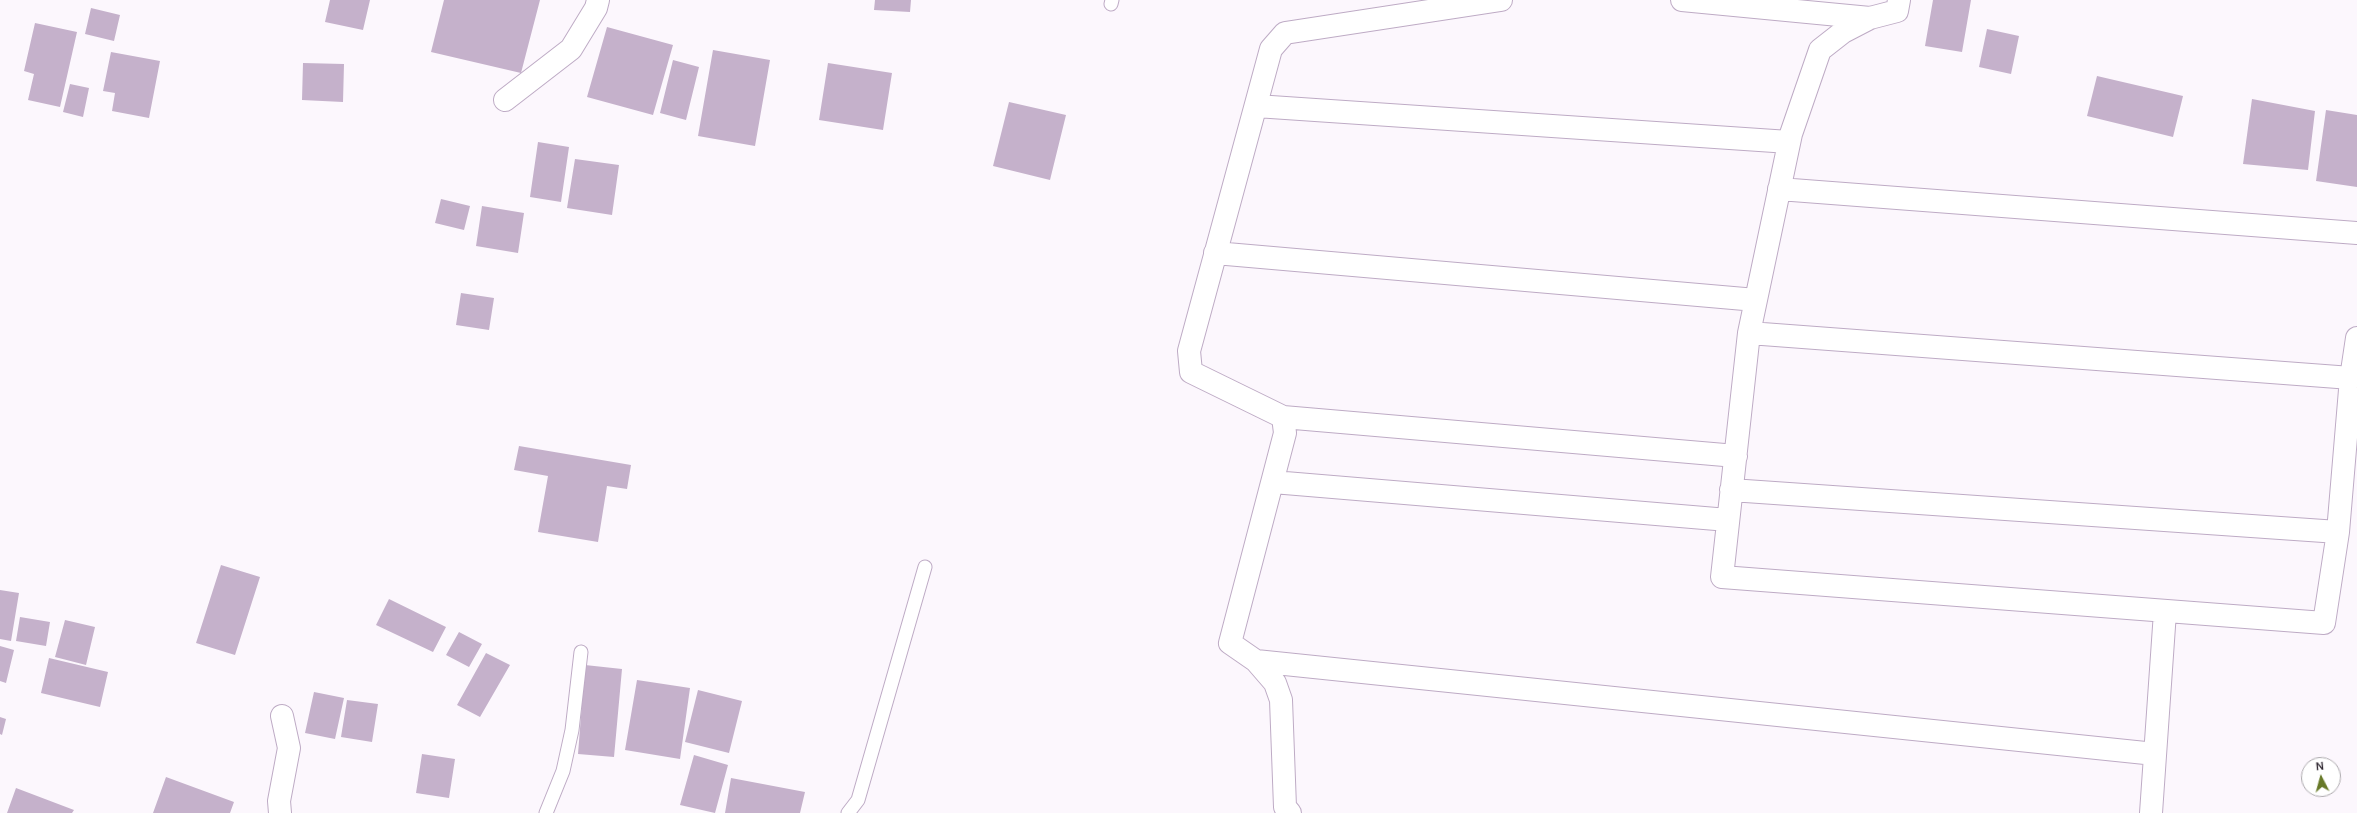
<!DOCTYPE html>
<html>
<head>
<meta charset="utf-8">
<style>
	body { margin:0 }
	#map { position:relative; width:2357px; height:813px; overflow:hidden; background:#fcf7fd; font-family:Manrope,sans-serif }
	canvas { display:block }
	.north { position:absolute; left:2301px; top:757px; width:40px; height:40px; box-sizing:border-box; background:#fff; border:1px solid #aca9ad; border-radius:50%; rotate:354deg; font-size:11px; font-weight:700; line-height:16px; text-align:center; color:#2f2731 }
	.north::after { content:''; display:block; margin:auto; width:14px; height:18px; background:#677928; clip-path:polygon(50% 0,100% 100%,50% 72%,0 100%) }
</style>
</head>
<body>
<div id="map">
<canvas width="2357" height="813"></canvas>
<div class="north">N</div>
</div>
<script>
const ctx = document.querySelector('canvas').getContext('2d');
ctx.lineJoin = 'round';
function paint(path, color) {
  ctx.fillStyle = color;
  ctx.fill(path, 'evenodd');
}
function poly(rows) {
  const path = new Path2D();
  for (const r of rows) {
    path.moveTo(r[0], r[1]);
    for (let i = 2; i < r.length; i += 2) path.lineTo(r[i], r[i + 1]);
  }
  return path;
}
function strokePath(path, color, width, dash) {
  ctx.strokeStyle = color;
  ctx.lineWidth = width;
  ctx.lineCap = dash ? 'butt' : 'round';
  ctx.setLineDash(dash || []);
  ctx.stroke(path);
}
const building = poly([
	[330,0,370,0,363,30,325,22],
	[444,0,540,0,521,73,431,52],
	[875,0,911,0,910,12,874,10],
	[1933,0,1971,0,1962,52,1925,46],
	[91,8,120,15,114,41,85,34],
	[35,23,77,32,60,107,28,100,34,74,24,71],
	[607,27,673,45,653,115,587,97],
	[1987,29,2019,36,2011,74,1979,67],
	[713,50,770,60,755,146,698,136],
	[111,52,160,61,149,118,112,111,115,93,103,91],
	[673,60,699,67,686,120,660,113],
	[303,63,344,64,343,102,302,100],
	[828,63,892,73,883,130,819,120],
	[2097,76,2183,96,2173,137,2087,116],
	[70,84,89,88,83,117,63,112],
	[2252,99,2315,111,2308,170,2243,164],
	[1009,102,1066,115,1050,180,993,166],
	[2326,110,2357,115,2357,187,2316,181],
	[538,142,569,147,561,202,530,197],
	[575,159,619,165,612,215,567,208],
	[441,199,470,206,464,230,435,223],
	[482,206,524,213,518,253,476,246],
	[461,293,494,298,489,330,456,325],
	[519,446,631,465,627,489,607,486,598,542,538,532,548,476,514,470],
	[221,565,260,577,235,655,196,643],
	[0,590,19,593,11,641,0,639],
	[389,599,446,627,433,652,376,625],
	[20,617,50,622,46,646,16,641],
	[65,620,95,627,86,665,55,657],
	[459,632,482,644,469,667,446,655],
	[0,646,14,650,6,683,0,681],
	[486,653,510,665,480,717,457,705],
	[49,658,108,672,100,707,41,693],
	[585,665,622,669,614,757,578,754],
	[637,680,690,688,680,759,625,750],
	[698,690,742,701,729,753,685,742],
	[314,692,344,698,335,739,305,733],
	[347,700,378,704,372,742,341,737],
	[0,717,6,719,2,735,0,734],
	[422,754,455,759,449,798,416,793],
	[694,755,728,765,715,813,680,805],
	[166,777,234,802,230,813,153,813],
	[731,778,805,792,800,813,725,813],
	[16,788,74,810,72,813,7,813]
]);
const lane = poly([
	[1111,4,1112,0],
	[546,813,563,771,572,730,581,652],
	[848,813,858,800,925,567]
]);
const street = poly([
	[1682,0,1870,18],
	[1899,0,1897,11,1870,18,1843,32,1820,50,1791,134,1749,333,1722,577,2324,623,2338,532,2351,378,2357,338],
	[505,100,571,49,596,8,598,0],
	[1256,106,1789,142],
	[1779,189,2357,233],
	[1215,253,1756,300],
	[1749,333,2351,378],
	[1283,417,1736,456],
	[1273,482,1728,520],
	[1731,490,2338,532],
	[1256,661,2155,754],
	[280,813,279,801,289,748,282,716],
	[1290,813,1285,807,1281,700,1275,683,1256,661,1230,643,1285,433,1283,417,1191,372,1189,351,1271,49,1285,33,1501,0],
	[2151,813,2165,612]
]);
paint(building, '#c5b1cb');
strokePath(lane, '#beabc5', 15);
strokePath(street, '#beabc5', 24);
strokePath(lane, '#fff', 13);
strokePath(street, '#fff', 22);
</script>
</body>
</html>
